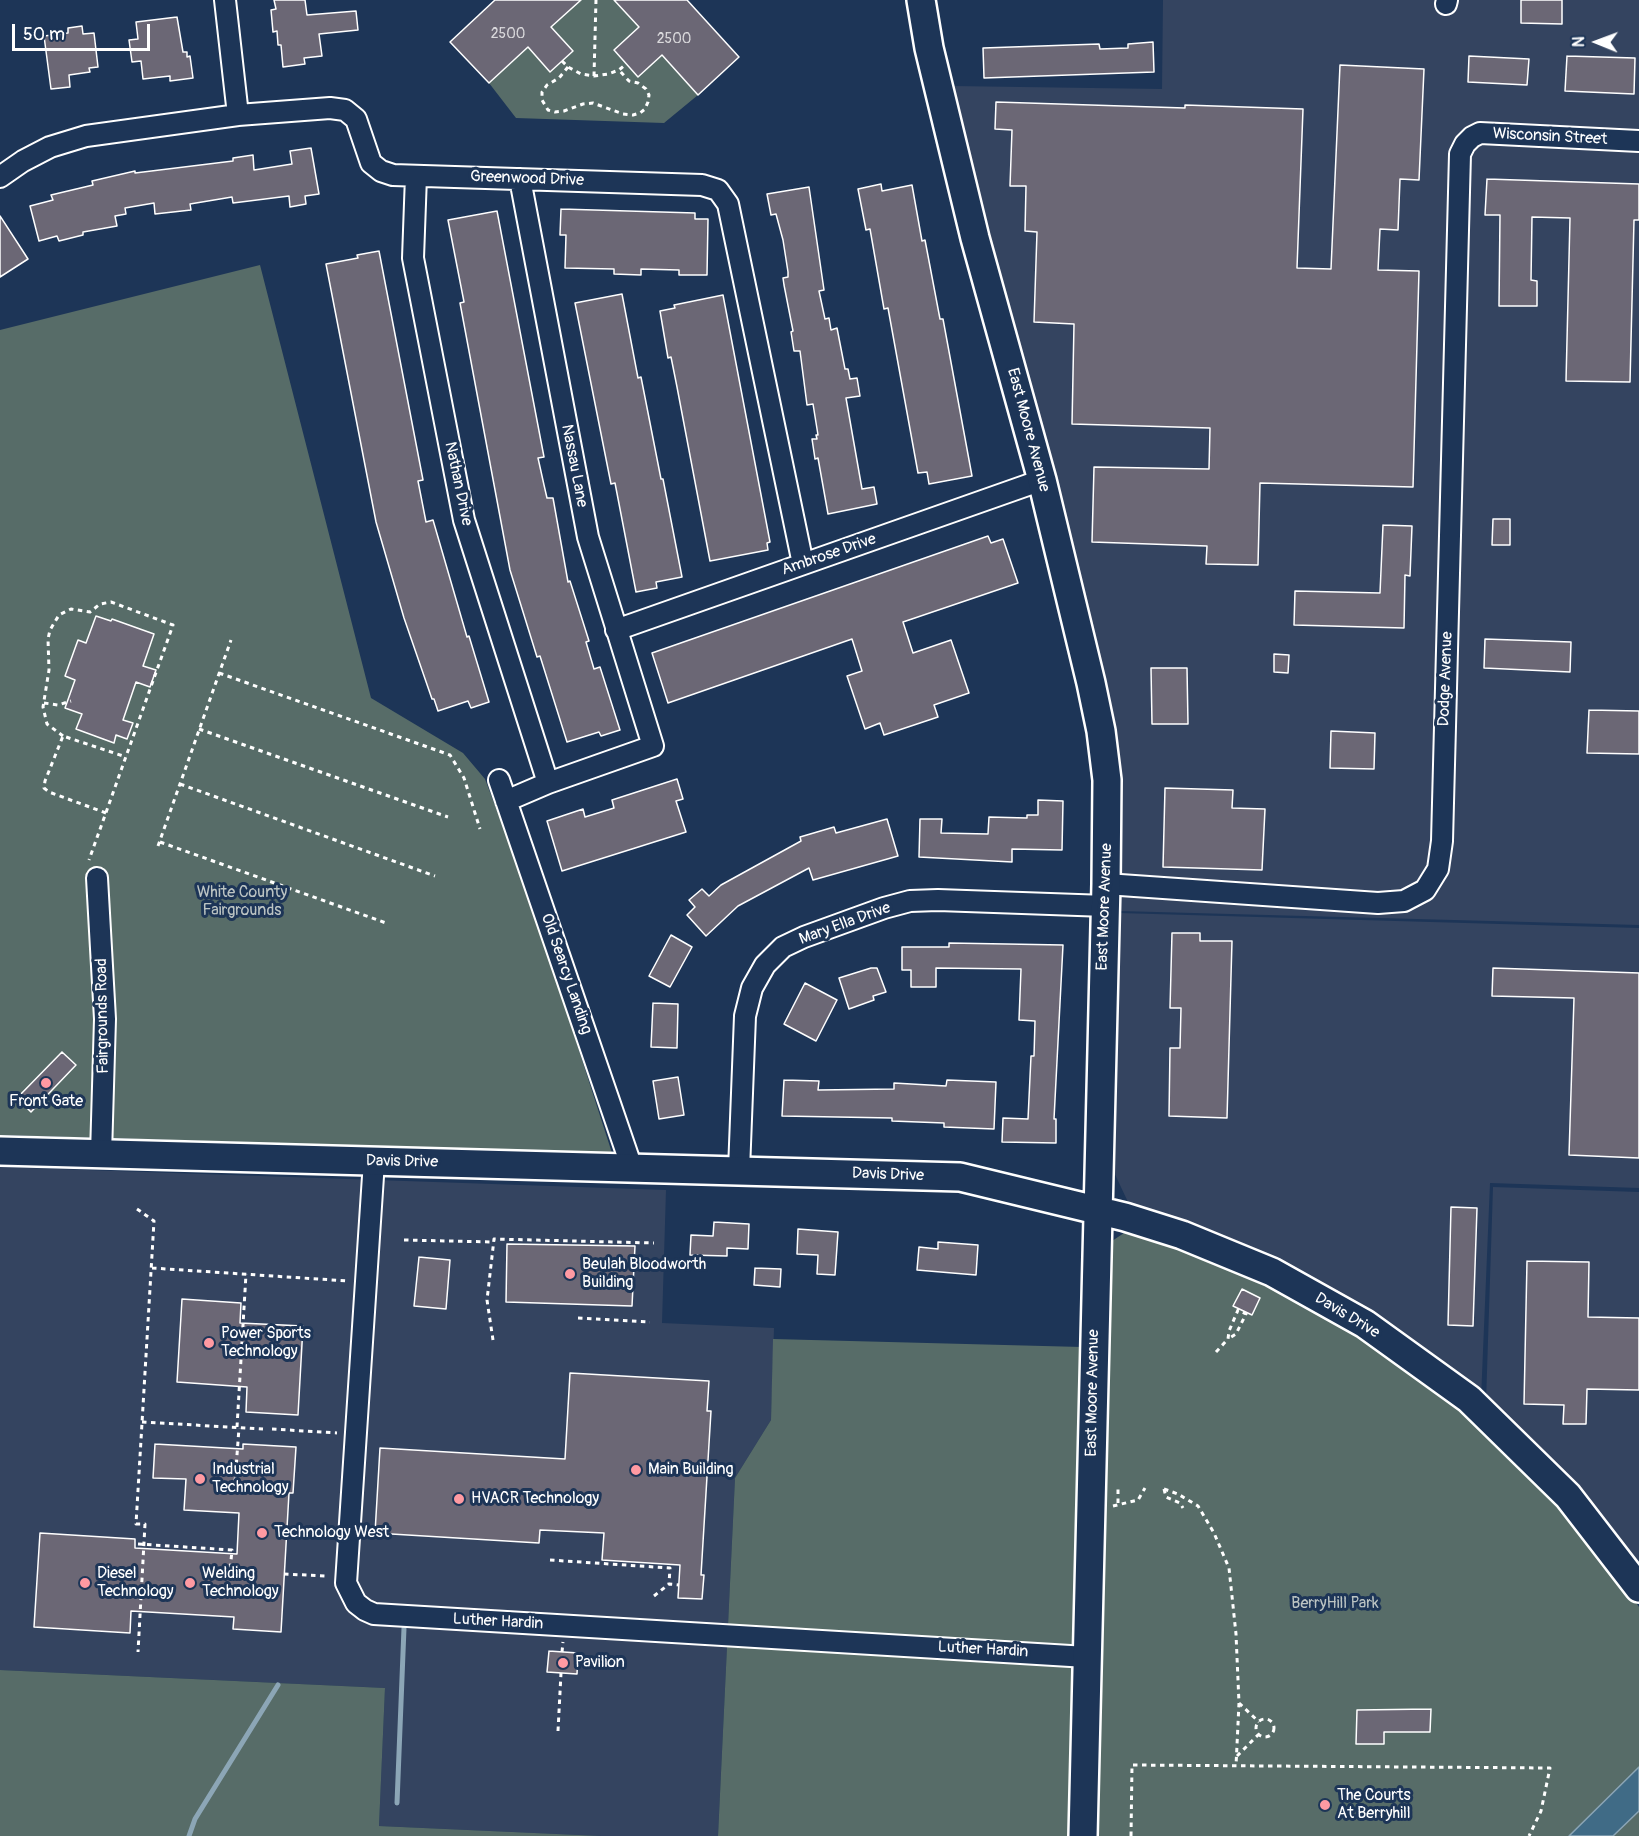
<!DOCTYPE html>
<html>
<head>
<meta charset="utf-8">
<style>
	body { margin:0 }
	#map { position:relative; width:1639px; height:1836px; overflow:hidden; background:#1d3557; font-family:Pangolin,sans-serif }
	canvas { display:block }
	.north { position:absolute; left:1567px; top:12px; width:60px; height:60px; -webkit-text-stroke:4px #1d3557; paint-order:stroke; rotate:271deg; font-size:16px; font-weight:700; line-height:24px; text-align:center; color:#fff }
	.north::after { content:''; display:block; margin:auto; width:21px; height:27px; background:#fff; clip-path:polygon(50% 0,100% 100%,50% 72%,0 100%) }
	.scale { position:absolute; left:12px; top:24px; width:138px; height:27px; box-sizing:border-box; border:3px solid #fff; border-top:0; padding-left:8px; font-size:18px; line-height:21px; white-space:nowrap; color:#fff; -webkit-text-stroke:4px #1d3557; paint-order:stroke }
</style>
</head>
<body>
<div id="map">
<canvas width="1639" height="1836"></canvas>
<div class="north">N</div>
<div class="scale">50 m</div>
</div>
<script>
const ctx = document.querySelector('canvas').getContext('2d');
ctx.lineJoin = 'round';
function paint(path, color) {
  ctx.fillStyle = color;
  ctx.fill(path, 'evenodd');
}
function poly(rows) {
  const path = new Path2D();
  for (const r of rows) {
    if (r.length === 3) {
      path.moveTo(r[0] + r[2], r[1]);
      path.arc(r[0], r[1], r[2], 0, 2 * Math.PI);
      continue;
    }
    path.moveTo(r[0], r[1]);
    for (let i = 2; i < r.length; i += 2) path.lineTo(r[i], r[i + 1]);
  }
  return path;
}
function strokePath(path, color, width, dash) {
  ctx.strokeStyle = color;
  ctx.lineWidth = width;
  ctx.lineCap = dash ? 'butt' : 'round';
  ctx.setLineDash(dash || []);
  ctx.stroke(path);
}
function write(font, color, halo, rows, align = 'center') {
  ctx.font = font + ' Pangolin,sans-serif';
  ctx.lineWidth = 6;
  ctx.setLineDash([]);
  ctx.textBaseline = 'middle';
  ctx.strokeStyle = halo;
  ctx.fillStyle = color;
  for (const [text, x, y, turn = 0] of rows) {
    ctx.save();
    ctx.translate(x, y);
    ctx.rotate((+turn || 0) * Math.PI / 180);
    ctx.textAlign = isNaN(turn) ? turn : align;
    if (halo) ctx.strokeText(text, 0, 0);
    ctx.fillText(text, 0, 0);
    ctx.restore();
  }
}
const built = poly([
	[1163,0,1639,0,1639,925,1119,911,1120,874,1115,743,1006,313,952,86,1162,89],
	[1119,913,1639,928,1639,1188,1490,1183,1481,1399,1442,1370,1277,1259,1128,1202,1112,1168],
	[0,1167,666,1190,662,1323,774,1328,771,1420,735,1478,718,1836,601,1836,379,1826,385,1688,0,1670],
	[1493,1187,1639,1192,1639,1570,1486,1402]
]);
const green = poly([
	[581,0,614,0,639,27,614,51,638,77,662,55,698,95,664,123,516,118,489,83,528,47,550,72,573,51,551,27],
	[260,265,371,698,463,753,485,779,529,895,612,1153,0,1135,0,330],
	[1127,1231,1195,1251,1275,1286,1366,1338,1456,1401,1544,1485,1617,1574,1639,1607,1639,1767,1569,1836,1097,1836,1112,1241],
	[773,1339,1082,1347,1071,1836,718,1836,735,1478,771,1420],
	[0,1670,385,1688,379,1826,601,1836,0,1836],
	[1639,1811,1639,1836,1613,1836]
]);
const water = poly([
	[1639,1767,1639,1811,1613,1836,1569,1836,1639,1767]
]);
const stream = poly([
	[397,1803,404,1628],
	[189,1836,195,1819,278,1685]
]);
const building = poly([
	[274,0,305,0,307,15,356,11,358,30,319,34,322,56,304,58,305,64,283,67,281,45,278,45,277,31,273,32,271,10,276,9,274,0],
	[495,0,581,0,551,27,573,51,550,72,528,47,489,83,450,42,495,0],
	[614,0,687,0,739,57,698,95,662,55,638,77,614,50,639,27,614,0],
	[1521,0,1562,0,1562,24,1521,23,1521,0],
	[177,17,183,52,187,52,187,57,190,56,193,78,170,81,170,76,143,79,141,61,132,62,129,40,138,39,136,22,177,17],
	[82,26,83,34,94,33,98,67,89,68,90,72,69,75,70,87,51,89,44,36,68,33,68,28,82,26],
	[1153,42,1154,72,984,78,983,48,1099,44,1100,49,1128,48,1128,44,1153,42],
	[1469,56,1529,59,1527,85,1468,82,1469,56],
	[1567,56,1635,58,1634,94,1565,91,1567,56],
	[1340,65,1424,69,1419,180,1400,179,1398,230,1380,229,1378,270,1419,271,1413,487,1260,483,1258,565,1206,564,1207,546,1092,542,1094,467,1209,469,1210,428,1072,424,1074,324,1034,322,1037,232,1025,231,1026,186,1010,186,1012,130,995,129,996,102,1185,108,1185,105,1303,109,1297,268,1331,269,1340,65],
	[311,148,319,194,305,196,306,204,290,207,289,196,233,203,232,197,190,204,191,210,155,214,154,203,125,208,126,214,115,216,117,226,83,232,83,235,59,241,57,236,39,241,30,206,53,200,51,195,93,185,92,181,135,171,135,173,233,161,233,158,253,155,254,170,292,164,290,151,311,148],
	[1487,179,1639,184,1639,220,1634,220,1630,382,1566,381,1570,218,1532,217,1531,280,1537,281,1537,306,1499,306,1500,215,1485,215,1487,179],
	[881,184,882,191,912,185,922,241,925,240,940,319,943,319,972,476,929,484,927,472,918,473,888,308,884,309,870,229,866,230,858,189,881,184],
	[809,187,824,290,819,291,825,319,829,318,831,330,837,328,845,369,848,369,850,379,857,378,860,396,846,398,862,489,874,487,877,504,828,514,818,458,815,459,812,439,817,439,816,435,818,435,813,404,807,405,800,351,794,351,791,332,793,331,784,285,783,278,788,277,788,272,783,240,776,214,771,215,767,194,809,187],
	[561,209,695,213,695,219,708,219,707,275,679,275,679,270,641,269,641,275,614,274,614,269,565,268,566,235,560,235,561,209],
	[497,211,544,457,538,458,544,485,547,498,553,498,568,582,570,581,589,641,586,642,594,669,600,667,620,730,601,736,599,732,567,742,540,656,537,657,510,570,460,303,464,302,448,220,497,211],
	[0,216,28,259,0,277,0,216],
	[379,251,423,480,418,481,426,522,433,520,467,637,469,636,489,702,471,708,468,701,438,711,434,699,432,699,404,618,376,522,326,264,358,258,357,255,379,251],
	[622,294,638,378,641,377,661,479,663,479,682,577,656,582,657,588,636,592,615,483,611,484,575,303,622,294],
	[723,295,770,542,767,543,768,550,710,561,677,387,671,357,668,358,660,311,675,308,674,305,723,295],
	[1493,519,1510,519,1510,545,1492,545,1493,519],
	[1383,525,1412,526,1410,576,1405,575,1404,628,1294,625,1295,591,1380,593,1383,525],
	[988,536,991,543,1003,539,1018,583,903,622,913,653,951,640,969,693,934,705,938,717,884,735,880,723,865,729,847,676,862,671,852,639,668,703,652,653,988,536],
	[96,616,111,621,112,619,154,634,143,666,156,670,150,687,136,682,123,720,133,723,127,739,116,735,114,743,76,729,82,714,65,708,75,680,65,676,78,640,86,643,96,616],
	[1485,639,1571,642,1570,672,1484,668,1485,639],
	[1274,654,1289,655,1288,673,1274,672,1274,654],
	[1151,668,1187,668,1188,724,1152,724,1151,668],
	[1589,710,1639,711,1639,754,1587,753,1589,710],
	[1331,731,1375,733,1374,769,1330,768,1331,731],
	[677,779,683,799,676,801,686,832,562,871,547,821,583,809,585,817,614,808,612,800,677,779],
	[1165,788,1233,790,1232,808,1265,809,1262,870,1163,867,1165,788],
	[1038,800,1063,801,1062,850,1012,849,1012,862,919,857,920,819,942,819,941,833,988,834,989,817,1027,818,1027,815,1038,815,1038,800],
	[887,819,898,856,813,880,809,868,738,906,706,936,687,915,695,907,689,900,702,889,709,896,721,885,801,841,800,837,834,827,836,833,887,819],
	[1172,933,1200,933,1200,941,1232,941,1227,1118,1169,1116,1170,1048,1180,1048,1181,1008,1170,1008,1172,933],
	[671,935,692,947,670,987,649,976,671,935],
	[949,943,1063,945,1054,1119,1056,1119,1056,1143,1002,1142,1003,1118,1028,1119,1031,1056,1034,1056,1035,1021,1019,1020,1021,969,936,968,936,987,911,987,911,970,902,970,902,947,949,947,949,943],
	[871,968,877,968,886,992,873,996,874,1000,849,1009,839,978,871,968],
	[1493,968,1639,973,1639,1158,1569,1155,1574,998,1492,996,1493,968],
	[805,983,837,1000,816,1041,784,1024,805,983],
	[653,1003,678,1004,677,1048,651,1047,653,1003],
	[62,1052,76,1065,31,1112,17,1098,62,1052],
	[678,1077,684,1115,659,1119,653,1081,678,1077],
	[784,1080,819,1081,818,1090,894,1089,894,1083,946,1086,947,1080,996,1082,994,1129,944,1127,944,1123,892,1121,892,1118,782,1116,784,1080],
	[1451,1207,1477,1208,1473,1326,1448,1325,1451,1207],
	[714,1222,749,1224,748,1249,727,1248,727,1256,690,1255,691,1235,713,1236,714,1222],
	[798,1229,838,1232,835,1275,817,1274,818,1255,797,1254,798,1229],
	[938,1242,978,1245,976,1275,917,1270,919,1247,938,1249,938,1242],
	[507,1244,635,1246,632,1306,506,1302,507,1244],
	[419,1257,450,1260,446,1309,414,1306,419,1257],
	[1527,1261,1589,1262,1588,1317,1639,1318,1639,1390,1587,1389,1586,1424,1563,1424,1564,1405,1524,1404,1527,1261],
	[755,1268,781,1269,780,1287,754,1285,755,1268],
	[1242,1289,1260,1298,1252,1315,1233,1306,1242,1289],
	[182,1299,241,1303,240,1323,303,1326,298,1415,246,1412,247,1387,177,1382,182,1299],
	[570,1373,709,1381,707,1411,711,1411,701,1575,704,1575,702,1599,678,1598,680,1565,602,1560,604,1533,540,1530,539,1543,375,1533,380,1448,565,1459,570,1373],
	[155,1444,243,1449,243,1444,296,1447,293,1493,289,1493,281,1632,233,1629,234,1617,131,1611,130,1633,34,1627,40,1533,135,1539,135,1548,237,1554,239,1513,184,1510,186,1479,153,1478,155,1444],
	[549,1651,578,1653,577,1674,547,1672,549,1651],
	[1431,1709,1430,1732,1384,1732,1384,1744,1356,1744,1357,1710,1431,1709]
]);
const path = poly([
	[562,61,568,67,581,74,594,76,608,74,619,70,626,64],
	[568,67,559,78,547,85,542,92,542,100,548,110,555,112,564,111,583,104,593,103,623,114,633,115,640,113,645,109,648,102,649,95,646,89,638,83,629,81,619,70],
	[594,76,596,0],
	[219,673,450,755,464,778,480,829],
	[44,703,58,705,71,701],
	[199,729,448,817],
	[63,736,47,724,43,707,49,670,48,639,50,630,59,615,71,609,90,612,100,604,111,602,173,625,89,860],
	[180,784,435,876],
	[106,813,49,792,44,788,45,781,63,736,126,757],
	[160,842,386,923],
	[158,846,231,640],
	[137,1209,154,1221,136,1524,145,1524,138,1652],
	[404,1240,494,1242],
	[152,1268,348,1281],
	[578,1318,650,1322],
	[493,1340,487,1300,494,1239,654,1243],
	[1216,1352,1228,1339,1229,1331,1238,1310,1246,1314,1236,1334,1228,1339],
	[142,1422,263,1429],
	[237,1427,246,1274],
	[272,1429,337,1433],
	[235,1482,239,1428],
	[1164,1489,1178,1494,1198,1506,1214,1533,1229,1568,1236,1634,1239,1703,1236,1766],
	[1164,1489,1166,1497,1180,1503,1183,1508],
	[1118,1503,1118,1486],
	[1113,1506,1138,1500,1145,1488],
	[138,1544,232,1550,230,1571],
	[550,1560,670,1568,669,1584,679,1585],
	[284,1574,327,1576],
	[654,1596,669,1584],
	[562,1652,563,1642],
	[1239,1703,1259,1722],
	[1265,1728,9],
	[558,1731,561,1673],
	[1237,1756,1258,1735],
	[1131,1836,1132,1765,1550,1768,1541,1811,1529,1836]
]);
const street = poly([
	[225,0,238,115],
	[1446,4,1447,0],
	[416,176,413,258,464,520,548,783],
	[0,177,23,161,50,147,86,136,238,115,330,108,345,110,356,119,371,163,381,171,393,175,702,185,718,190,728,204,803,564],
	[616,630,1042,480],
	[499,780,632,1168],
	[506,801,548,783,653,746,588,537,520,179],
	[97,878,105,1019,101,1154],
	[1106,884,1378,903,1404,901,1425,890,1438,869,1442,841,1460,154,1465,144,1472,137,1480,133,1639,141],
	[374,1161,346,1583,356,1603,365,1610,374,1614,1087,1657],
	[739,1170,745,1016,752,988,765,965,783,947,804,937,884,908,910,901,938,900,1106,906]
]);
const secondary = poly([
	[921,0,929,48,975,238,1042,480,1091,683,1101,731,1107,780,1106,884,1083,1836],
	[0,1151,960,1177,1125,1217,1182,1235,1272,1272,1365,1324,1469,1399,1568,1496,1639,1588]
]);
const markers = [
	[46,1083,6,"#ff9aa2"],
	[570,1274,6,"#ff9aa2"],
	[209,1343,6,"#ff9aa2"],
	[636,1470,6,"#ff9aa2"],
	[200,1479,6,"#ff9aa2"],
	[459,1499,6,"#ff9aa2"],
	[262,1533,6,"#ff9aa2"],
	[85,1583,6,"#ff9aa2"],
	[190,1583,6,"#ff9aa2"],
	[563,1663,6,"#ff9aa2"],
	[1325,1805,6,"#ff9aa2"]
];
const numberNames = [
	["2500",508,34],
	["2500",674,39]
];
const streetNames = [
	["Wisconsin Street",1550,137,3],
	["Greenwood Drive",527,179,2],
	["East Moore Avenue",1028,430,75],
	["Nassau Lane",574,466,79],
	["Nathan Drive",458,484,78],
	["Ambrose Drive",829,555,-19],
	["Dodge Avenue",1446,679,-88],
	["East Moore Avenue",1105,907,-88],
	["Mary Ella Drive",845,924,-20],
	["Old Searcy Landing",566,974,71],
	["Fairgrounds Road",103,1016,-91],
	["Davis Drive",402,1162,1],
	["Davis Drive",888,1175,2],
	["Davis Drive",1347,1316,31],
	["East Moore Avenue",1093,1393,-89],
	["Luther Hardin",498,1622,3],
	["Luther Hardin",983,1650,3]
];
const parkNames = [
	["White County",242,893],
	["Fairgrounds",242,911],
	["BerryHill Park",1335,1604]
];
const poiNames = [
	["Front Gate",46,1102,"center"],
	["Beulah Bloodworth",582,1265],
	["Building",582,1283],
	["Power Sports",221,1334],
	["Technology",221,1352],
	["Industrial",212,1470],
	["Technology",212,1488],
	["Main Building",648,1470],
	["HVACR Technology",471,1499],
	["Technology West",274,1533],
	["Diesel",97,1574],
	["Technology",97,1592],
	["Welding",202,1574],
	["Technology",202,1592],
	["Pavilion",575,1663],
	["The Courts",1337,1796],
	["At Berryhill",1337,1814]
];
paint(built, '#344460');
paint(green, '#576c68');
paint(water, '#406b86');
strokePath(water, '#8ca6b6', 1.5);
strokePath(stream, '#8ca6b6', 5);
paint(building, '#6b6775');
strokePath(building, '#fff', 1.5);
strokePath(street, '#fff', 24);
strokePath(secondary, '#fff', 32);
strokePath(path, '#fff', 3, [4.5, 4.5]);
strokePath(street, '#1d3557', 20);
strokePath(secondary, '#1d3557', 27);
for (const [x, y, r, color] of markers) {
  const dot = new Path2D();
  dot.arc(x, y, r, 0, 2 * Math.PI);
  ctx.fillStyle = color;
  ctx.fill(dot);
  strokePath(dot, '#1d3557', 2);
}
write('14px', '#dad9dc', null, numberNames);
write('16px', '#fff', '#1d3557', streetNames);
write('16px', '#bcc4c3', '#1d3557', parkNames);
write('16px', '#fff', '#1d3557', poiNames, 'left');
</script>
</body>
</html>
